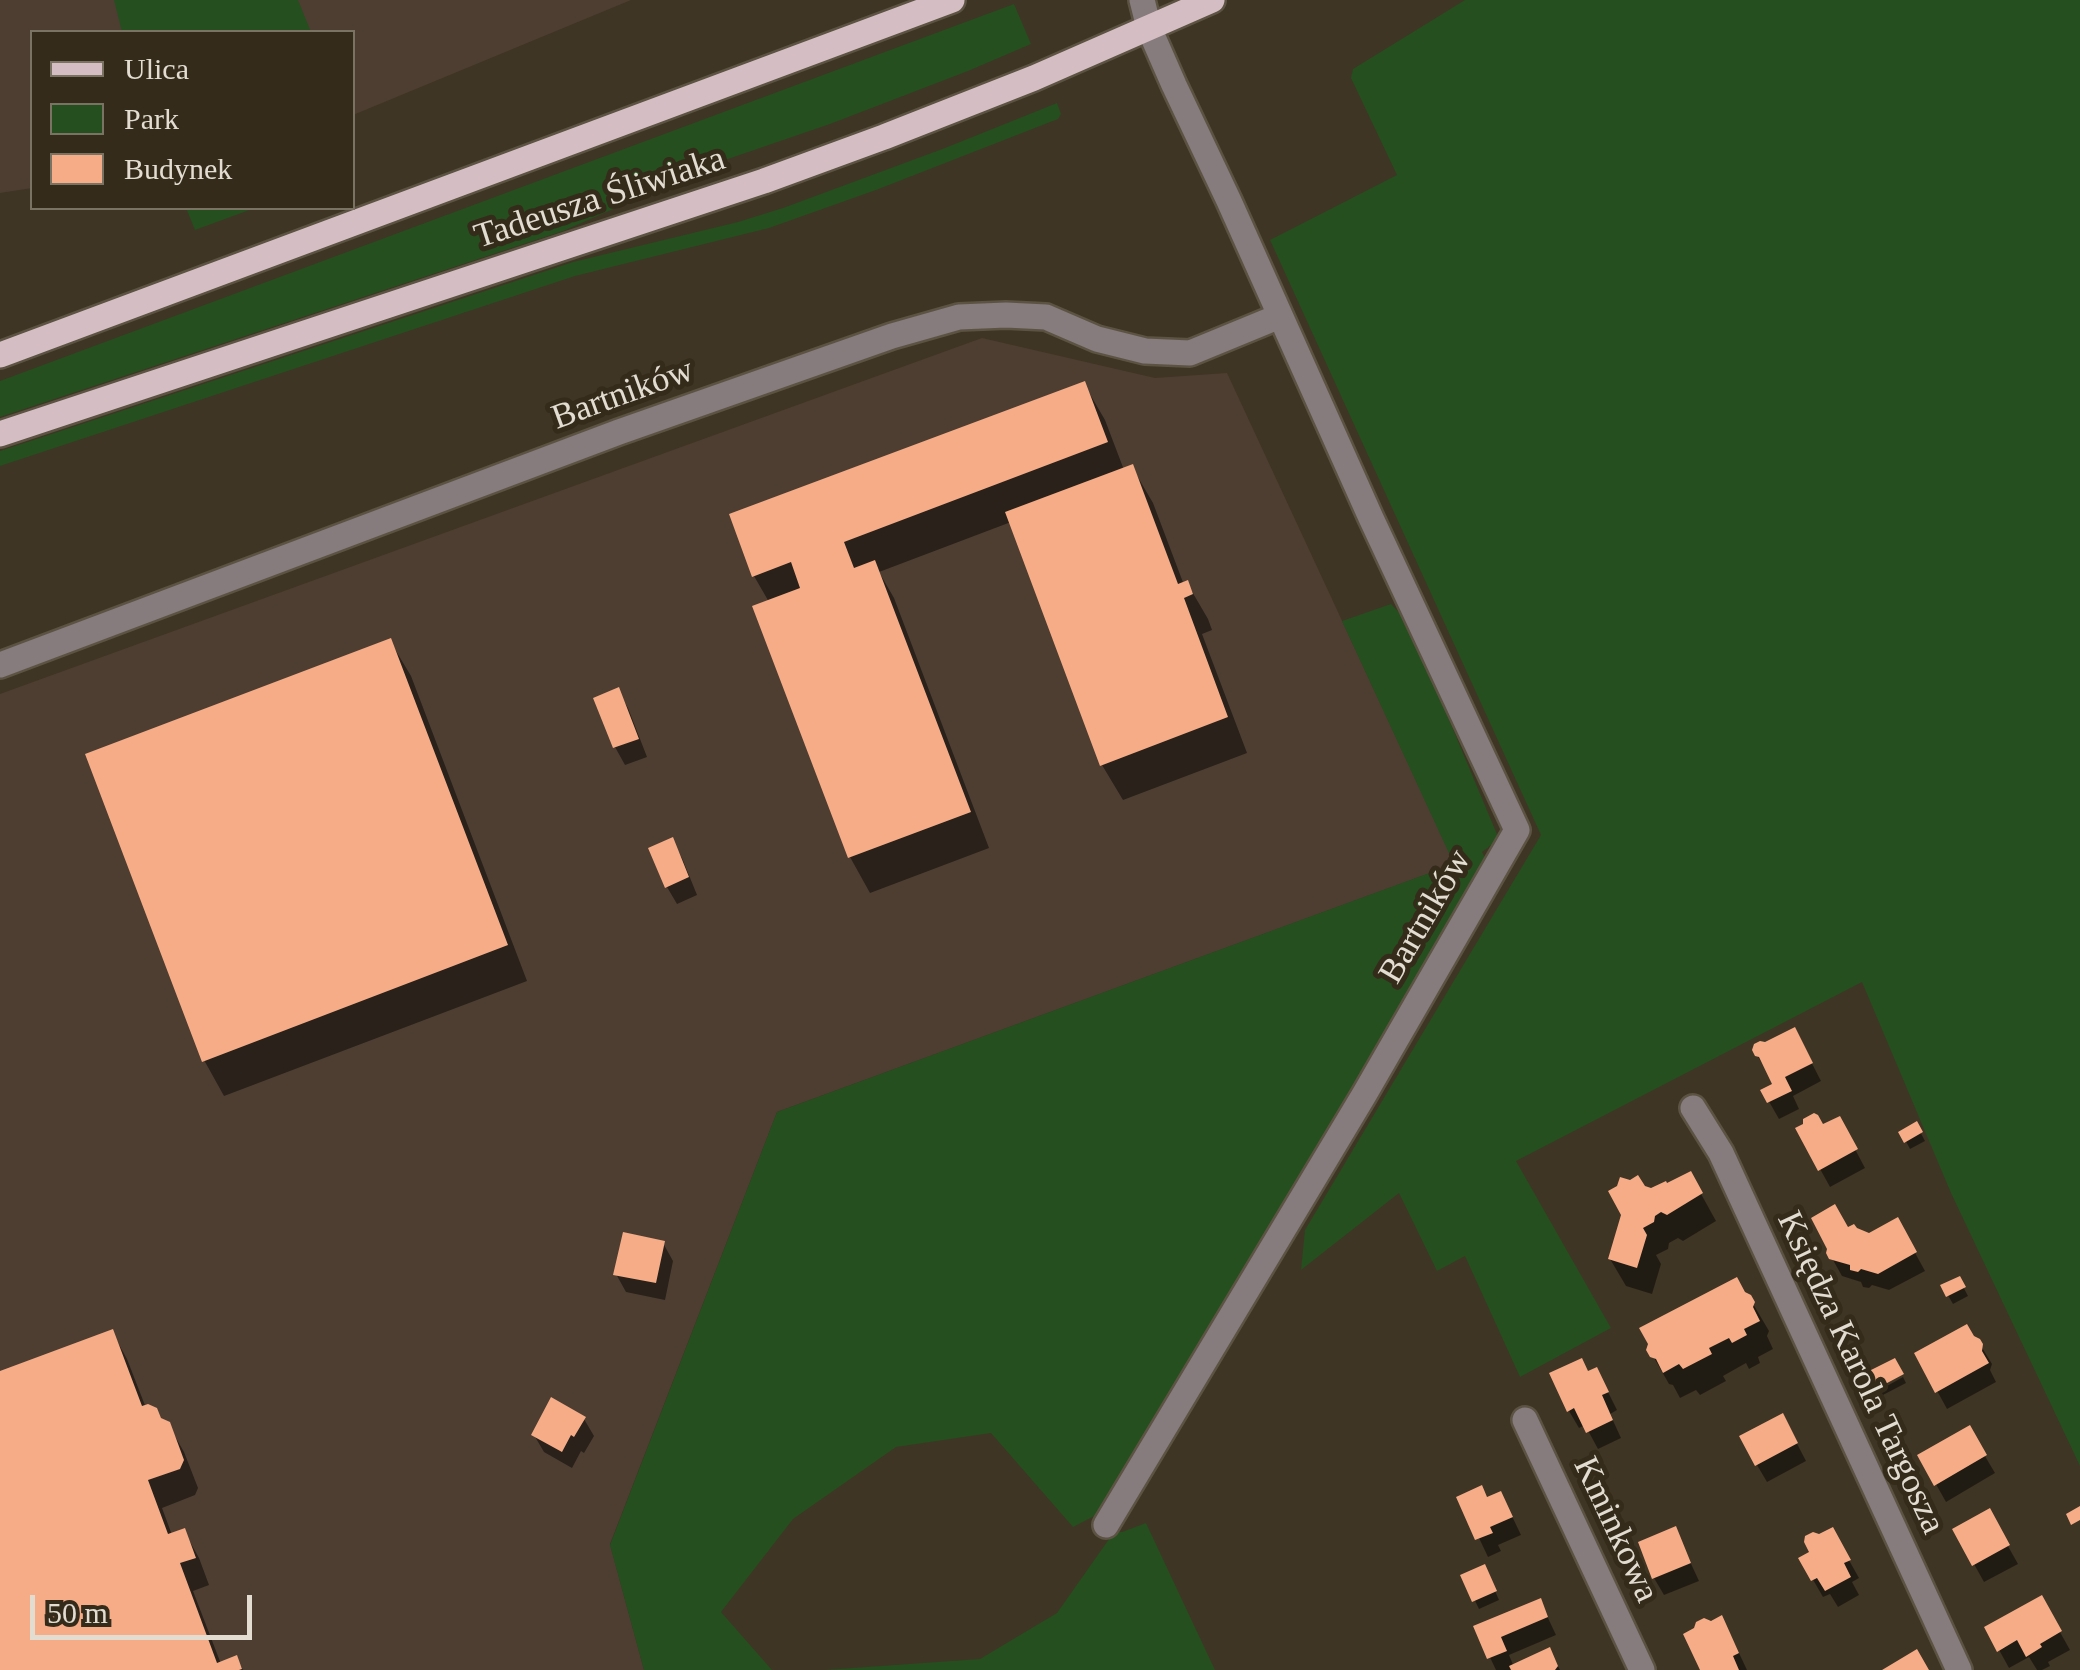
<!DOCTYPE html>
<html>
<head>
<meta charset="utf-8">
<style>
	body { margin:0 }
	#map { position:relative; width:2080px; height:1670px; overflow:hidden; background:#3f3524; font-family:"Times New Roman",serif }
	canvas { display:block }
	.legend { position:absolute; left:30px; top:30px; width:325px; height:180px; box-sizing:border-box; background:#342b1a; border:2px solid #7a7263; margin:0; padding:12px 18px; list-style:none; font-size:30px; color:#e2dcd1 }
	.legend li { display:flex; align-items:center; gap:20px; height:50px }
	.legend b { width:50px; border:2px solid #7a7263 }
	.scale { position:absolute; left:30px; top:1595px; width:222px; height:45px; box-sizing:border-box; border:5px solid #e2dcd1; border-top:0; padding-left:12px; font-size:30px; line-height:35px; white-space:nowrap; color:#e2dcd1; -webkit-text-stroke:8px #342b1a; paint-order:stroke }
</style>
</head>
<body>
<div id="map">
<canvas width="2080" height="1670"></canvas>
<ul class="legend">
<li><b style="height:12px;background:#d4bec3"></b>Ulica</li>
<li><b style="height:28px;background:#254f1e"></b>Park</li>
<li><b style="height:28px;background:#f5ac87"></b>Budynek</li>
</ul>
<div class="scale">50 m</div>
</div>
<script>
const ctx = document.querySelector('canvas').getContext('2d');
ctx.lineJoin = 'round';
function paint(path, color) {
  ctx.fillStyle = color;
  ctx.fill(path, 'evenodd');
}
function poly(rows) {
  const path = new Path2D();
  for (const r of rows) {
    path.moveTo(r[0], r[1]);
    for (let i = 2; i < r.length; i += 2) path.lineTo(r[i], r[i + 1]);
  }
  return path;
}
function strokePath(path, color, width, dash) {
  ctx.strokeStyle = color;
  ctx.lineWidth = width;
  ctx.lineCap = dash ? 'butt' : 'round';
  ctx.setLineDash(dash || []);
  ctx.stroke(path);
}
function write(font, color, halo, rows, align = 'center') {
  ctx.font = font + ' "Times New Roman",serif';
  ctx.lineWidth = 10;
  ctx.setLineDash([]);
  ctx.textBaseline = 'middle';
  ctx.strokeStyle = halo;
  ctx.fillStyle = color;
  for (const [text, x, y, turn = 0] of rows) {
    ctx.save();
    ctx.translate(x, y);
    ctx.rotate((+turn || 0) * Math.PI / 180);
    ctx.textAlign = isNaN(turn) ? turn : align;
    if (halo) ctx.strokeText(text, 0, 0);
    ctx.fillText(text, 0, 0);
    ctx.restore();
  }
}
const industrial = poly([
	[0,0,631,0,353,115,352,32,32,32,32,188,0,193],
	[982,338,1155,378,1227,373,1455,864,777,1112,610,1544,644,1670,0,1670,0,694]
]);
const green = poly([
	[114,0,298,0,311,32,122,32],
	[1465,0,2080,0,2080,1466,1951,1193,1862,982,1516,1161,1611,1328,1520,1377,1465,1256,1437,1271,1399,1193,1301,1270,1305,1230,1541,835,1270,240,1397,175,1351,78,1353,69],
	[1014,4,1031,44,968,71,830,124,725,160,563,231,0,417,0,381],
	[1057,103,1061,114,1058,119,876,190,769,228,575,276,0,466,0,451,573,262,738,222,783,208,945,148],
	[186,208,255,208,195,230],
	[1391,604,1408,622,1499,839,1482,852,1488,863,1106,1510,1073,1527,991,1433,896,1447,793,1519,721,1612,772,1670,644,1670,610,1545,777,1112,1454,864,1342,621],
	[1146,1523,1215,1670,824,1670,980,1659,1057,1613,1114,1532,1122,1532]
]);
const shadow = poly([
	[1084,384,1105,420,1124,470,1132,467,1153,503,1184,585,1187,583,1208,619,1212,630,1202,634,1247,753,1123,800,1102,765,1011,522,879,572,894,598,989,848,870,893,850,857,755,607,769,602,754,576,732,516],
	[390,641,411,676,527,981,224,1096,204,1060],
	[618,691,628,708,647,757,625,765,615,747,597,699],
	[672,840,682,858,697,895,677,904,667,887],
	[1804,1048,1821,1081,1793,1096,1799,1109,1779,1119,1763,1091,1775,1085,1754,1050],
	[1839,1119,1865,1168,1830,1187,1798,1129,1823,1128],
	[1916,1124,1925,1141,1910,1149,1901,1132],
	[1690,1174,1716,1221,1683,1241,1678,1238,1669,1243,1668,1249,1656,1255,1661,1264,1652,1294,1626,1286,1610,1259,1643,1188,1651,1191],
	[1897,1220,1925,1271,1889,1290,1872,1285,1869,1288,1863,1287,1861,1282,1842,1276,1829,1253,1847,1230,1869,1236],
	[663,1243,673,1261,665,1300,626,1292,616,1274],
	[1959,1279,1968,1296,1953,1304,1943,1287],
	[1744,1295,1749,1297,1769,1331,1767,1336,1773,1349,1758,1357,1760,1363,1749,1369,1746,1363,1723,1376,1726,1381,1700,1395,1696,1390,1680,1398,1673,1385,1669,1384,1649,1349],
	[112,1332,127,1359,146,1408,168,1424,184,1452,198,1488,195,1495,162,1508,172,1535,184,1531,199,1558,209,1585,193,1591,221,1664,236,1658,243,1670,0,1670,0,1374],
	[1978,1341,1992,1364,1990,1370,1996,1382,1947,1409,1917,1354],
	[1903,1377,1906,1383,1881,1396,1878,1391],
	[1606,1388,1617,1410,1610,1414,1621,1438,1598,1449,1585,1425,1579,1428,1569,1411],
	[584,1419,594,1436,584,1453,581,1451,572,1468,544,1452,534,1435],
	[1969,1429,1995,1473,1946,1502,1920,1456],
	[1792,1434,1806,1461,1767,1482,1757,1465],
	[1460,1498,1488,1500,1510,1512,1521,1535,1498,1545,1501,1551,1488,1557],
	[1989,1512,2018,1564,1984,1582,1955,1530],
	[1675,1529,1699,1581,1664,1595,1654,1578],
	[1832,1530,1859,1578,1852,1582,1859,1595,1838,1607,1830,1594,1823,1597,1801,1559,1812,1553,1819,1537],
	[1488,1575,1499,1600,1479,1609,1463,1576],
	[2041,1598,2070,1650,2048,1662,2050,1666,2042,1670,2037,1670,2029,1657,2009,1668,1987,1628],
	[1540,1601,1556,1635,1509,1655,1514,1667,1549,1650,1560,1670,1496,1670,1476,1628],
	[1731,1636,1747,1670,1703,1670]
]);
const building = poly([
	[1085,381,1108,442,844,542,854,568,875,560,971,812,848,858,752,606,800,588,791,562,752,577,729,514],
	[1133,464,1178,584,1188,580,1193,594,1184,598,1228,717,1100,766,1005,512],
	[391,638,508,945,202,1062,85,754],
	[619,687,639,739,613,748,593,698],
	[673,837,689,877,665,888,648,848],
	[1795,1027,1813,1063,1785,1077,1792,1091,1767,1103,1760,1090,1772,1084,1759,1057,1755,1056,1752,1050,1754,1044,1760,1041,1765,1042],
	[1814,1113,1818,1115,1823,1124,1840,1116,1858,1149,1818,1171,1795,1128,1803,1124,1803,1119],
	[1917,1121,1923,1132,1904,1143,1898,1132],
	[1691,1171,1703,1193,1667,1215,1661,1212,1655,1216,1654,1222,1643,1228,1647,1235,1637,1268,1608,1259,1621,1215,1608,1191,1617,1186,1620,1177,1630,1180,1638,1175,1645,1186,1651,1188,1666,1181,1667,1183],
	[1835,1204,1848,1227,1854,1224,1857,1228,1869,1233,1898,1217,1917,1252,1878,1274,1861,1269,1858,1272,1850,1270,1850,1265,1829,1259,1826,1253,1827,1249,1811,1218],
	[623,1232,665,1241,656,1283,613,1275],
	[1960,1276,1966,1287,1946,1297,1940,1285],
	[1737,1277,1745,1292,1751,1295,1755,1302,1753,1307,1760,1321,1744,1329,1747,1335,1732,1343,1729,1338,1709,1348,1712,1354,1683,1369,1679,1364,1663,1373,1656,1359,1650,1357,1646,1350,1648,1344,1639,1328],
	[1967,1324,1974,1336,1980,1339,1983,1344,1982,1351,1989,1363,1935,1393,1914,1353],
	[113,1329,142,1406,148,1404,157,1408,161,1418,170,1422,184,1460,180,1469,148,1480,168,1534,185,1528,196,1558,180,1563,217,1663,237,1655,242,1669,239,1670,0,1670,0,1371],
	[1582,1358,1588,1371,1597,1367,1609,1392,1602,1395,1613,1420,1586,1433,1574,1408,1567,1412,1549,1373],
	[1895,1358,1904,1374,1874,1390,1865,1373],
	[551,1397,586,1417,574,1437,571,1435,562,1452,531,1435],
	[1783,1413,1798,1443,1755,1466,1739,1436],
	[1970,1425,1987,1455,1934,1486,1917,1455],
	[1482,1485,1487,1497,1501,1491,1513,1517,1490,1527,1493,1533,1475,1540,1456,1497],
	[2080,1506,2080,1520,2071,1525,2066,1514],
	[1990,1508,2010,1545,1972,1566,1952,1529],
	[1676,1526,1691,1563,1652,1579,1638,1542],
	[1833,1527,1851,1560,1844,1563,1851,1577,1825,1591,1817,1578,1811,1581,1798,1558,1809,1552,1804,1542,1805,1536,1813,1532,1819,1534],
	[1485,1564,1497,1591,1472,1602,1460,1575],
	[2042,1595,2062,1631,2040,1644,2042,1647,2026,1657,2017,1640,1997,1652,1984,1627],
	[1541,1598,1548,1617,1501,1637,1507,1651,1487,1659,1473,1626],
	[1722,1615,1739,1653,1733,1656,1739,1670,1700,1670,1683,1634,1694,1628,1696,1622,1704,1618,1711,1621],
	[1550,1647,1558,1666,1555,1670,1511,1670,1509,1666],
	[1917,1649,1929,1670,1882,1670]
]);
const minor = poly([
	[0,665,619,432,892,336,959,317,1006,315,1046,317,1097,339,1145,351,1190,353,1280,316],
	[1693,1108,1721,1153,1959,1670],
	[1525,1420,1642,1670],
	[1106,1525,1364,1095,1517,830,1371,518,1229,201,1174,85,1149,28,1142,0]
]);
const major = poly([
	[0,355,952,0],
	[0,434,764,181,884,137,1034,78,1212,0]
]);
const streetNames = [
	["Tadeusza Śliwiaka",600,199,-18],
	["Bartników",623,395,-20],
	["Bartników",1426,917,-60],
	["Księdza Karola Targosza",1860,1373,65],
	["Kminkowa",1615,1530,65]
];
paint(industrial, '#4d3e31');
paint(green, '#254f1e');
paint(shadow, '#0007');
paint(building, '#f5ac87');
strokePath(minor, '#5c5343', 30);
strokePath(major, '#5c5343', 30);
strokePath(minor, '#867b7d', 25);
strokePath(major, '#d4bec3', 25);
write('35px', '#e2dcd1', '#342b1a', streetNames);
</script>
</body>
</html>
